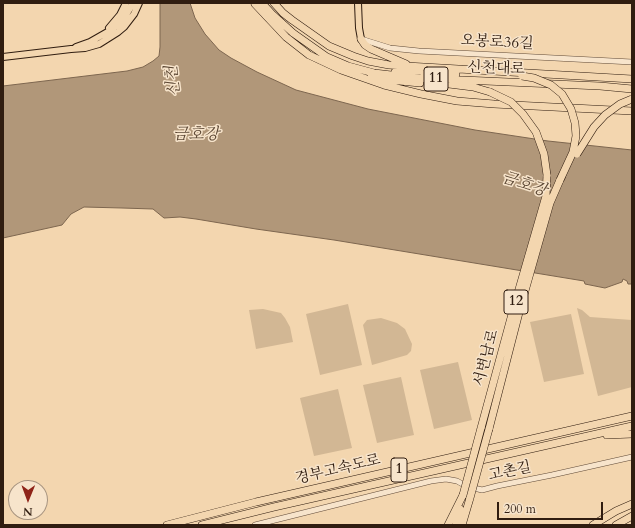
<!DOCTYPE html>
<html>
<head>
<meta charset="utf-8">
<style>
	body { margin:0 }
	#map { position:relative; width:635px; height:528px; overflow:hidden; background:#f3d6af; font-family:Cardo,serif }
	canvas { display:block }
	.frame { position:absolute; inset:0; border:4px solid #301d10; pointer-events:none }
	.north { position:absolute; left:8px; top:480px; width:40px; height:40px; box-sizing:border-box; background:#f7e4cb; border:1px solid #a79480; border-radius:50%; rotate:181deg; font-size:11px; font-weight:700; line-height:16px; text-align:center; color:#301d10 }
	.north::after { content:''; display:block; margin:auto; width:14px; height:18px; background:#8f2418; clip-path:polygon(50% 0,100% 100%,50% 72%,0 100%) }
	.scale { position:absolute; left:497px; top:502px; width:106px; height:18px; box-sizing:border-box; border:2px solid #301d10; border-top:0; padding-left:5px; font-size:12px; line-height:14px; white-space:nowrap; color:#301d10; -webkit-text-stroke:3px #f7e4cb; paint-order:stroke }
</style>
</head>
<body>
<div id="map">
<canvas width="635" height="528"></canvas>
<div class="frame"></div>
<div class="north">N</div>
<div class="scale">200 m</div>
</div>
<script>
const ctx = document.querySelector('canvas').getContext('2d');
ctx.lineJoin = 'round';
function paint(path, color) {
  ctx.fillStyle = color;
  ctx.fill(path, 'evenodd');
}
function poly(rows) {
  const path = new Path2D();
  for (const r of rows) {
    path.moveTo(r[0], r[1]);
    for (let i = 2; i < r.length; i += 2) path.lineTo(r[i], r[i + 1]);
  }
  return path;
}
function strokePath(path, color, width, dash) {
  ctx.strokeStyle = color;
  ctx.lineWidth = width;
  ctx.lineCap = dash ? 'butt' : 'round';
  ctx.setLineDash(dash || []);
  ctx.stroke(path);
}
function write(font, color, halo, rows, align = 'center') {
  ctx.font = font + ' Cardo,"Noto Serif KR",serif';
  ctx.lineWidth = 3;
  ctx.setLineDash([]);
  ctx.textBaseline = 'middle';
  ctx.strokeStyle = halo;
  ctx.fillStyle = color;
  for (const [text, x, y, turn = 0] of rows) {
    ctx.save();
    ctx.translate(x, y);
    ctx.rotate((+turn || 0) * Math.PI / 180);
    ctx.textAlign = isNaN(turn) ? turn : align;
    if (halo) ctx.strokeText(text, 0, 0);
    ctx.fillText(text, 0, 0);
    ctx.restore();
  }
}
const green = poly([
	[348,304,362,365,320,375,306,314],
	[577,308,582,310,590,317,632,320,632,387,598,396],
	[263,309,281,313,285,318,290,327,293,342,256,349,249,310],
	[571,314,584,374,544,382,530,322],
	[381,318,397,323,405,329,412,344,411,351,407,355,372,365,363,325,367,320],
	[458,362,472,420,434,429,420,370],
	[401,377,414,435,377,443,363,385],
	[338,389,352,448,314,456,300,398]
]);
const water = poly([
	[160,3,190,3,195,18,205,34,219,50,231,58,257,72,296,90,368,109,475,130,548,141,632,150,632,284,628,284,627,281,623,279,622,282,605,288,585,284,584,281,334,240,256,229,196,219,180,217,164,218,153,209,122,208,84,207,71,214,62,225,3,238,3,86,127,71,143,67,153,61,159,56,160,47,160,3]
]);
const minor = poly([
	[361,39,390,48,419,51,632,62],
	[255,525,431,481,446,479,457,481,466,486,482,490,497,486,552,475,632,457]
]);
const major = poly([
	[358,3,359,28,361,39],
	[109,28,120,15,126,3],
	[76,47,90,42,111,30,121,22,126,15,133,3],
	[3,57,71,49,85,48,99,44,118,32,124,27,134,14,139,3]
]);
const highway = poly([
	[262,3,272,14,293,33,327,57,348,66,374,73,417,78,600,86,632,89],
	[274,3,283,13,292,20,329,46,353,56,368,61,389,65,632,79],
	[255,4,286,37,309,55,341,70,384,85,421,94,457,101,494,104,632,111],
	[361,39,365,45,371,49,406,64],
	[395,72,420,71],
	[424,74,456,74],
	[371,77,380,79,420,83],
	[449,84,473,87,490,92],
	[481,428,515,303,546,196,547,175],
	[489,429,521,305,550,203,560,180,562,176],
	[607,435,632,434],
	[167,525,256,502,632,416],
	[202,525,274,507,632,426],
	[448,525,463,495],
	[456,525,460,509],
	[462,525,470,498],
	[593,525,616,511,632,504],
	[616,525,632,516]
]);
const highwayBridge = poly([
	[522,76,534,78,551,85,562,94,571,109,575,123,576,136,573,152,560,180],
	[490,92,511,102,523,114,536,132,544,154,547,175],
	[577,154,594,127,605,115,620,104,632,99],
	[463,495,481,428],
	[470,498,489,429]
]);
const shields = [
	[436,79,24],
	[516,302,24],
	[399,470,16]
];
const shieldNames = [
	["11",436,79],
	["12",516,302],
	["1",399,470]
];
const streetNames = [
	["오봉로36길",497,43,3],
	["신천대로",496,69,2],
	["서변남로",487,358,-75],
	["경부고속도로",338,470,-13],
	["고촌길",510,472,-12]
];
const waterNames = [
	["신천",174,81,-97],
	["금호강",196,135],
	["금호강",524,185,18]
];
paint(green, '#d2b794');
paint(water, '#b19779');
strokePath(water, '#7d664f', 1);
strokePath(minor, '#614b38', 6);
strokePath(major, '#301d10', 8);
strokePath(highway, '#301d10', 8);
strokePath(minor, '#f7e4cb', 5);
strokePath(major, '#f3d6af', 6);
strokePath(highway, '#f3d6af', 7);
strokePath(highwayBridge, '#301d10', 8, []);
strokePath(highwayBridge, '#f3d6af', 7);
for (const [x, y, w] of shields) {
  const box = new Path2D();
  box.roundRect(x - w / 2, y - 12, w, 24, 3);
  ctx.fillStyle = '#f7e4cb';
  ctx.fill(box);
  strokePath(box, '#301d10', 1);
}
write('bold 14px', '#301d10', null, shieldNames);
write('15px', '#301d10', '#f7e4cb', streetNames);
write('italic 16px', '#5d4835', '#f7e4cb', waterNames);
</script>
</body>
</html>
